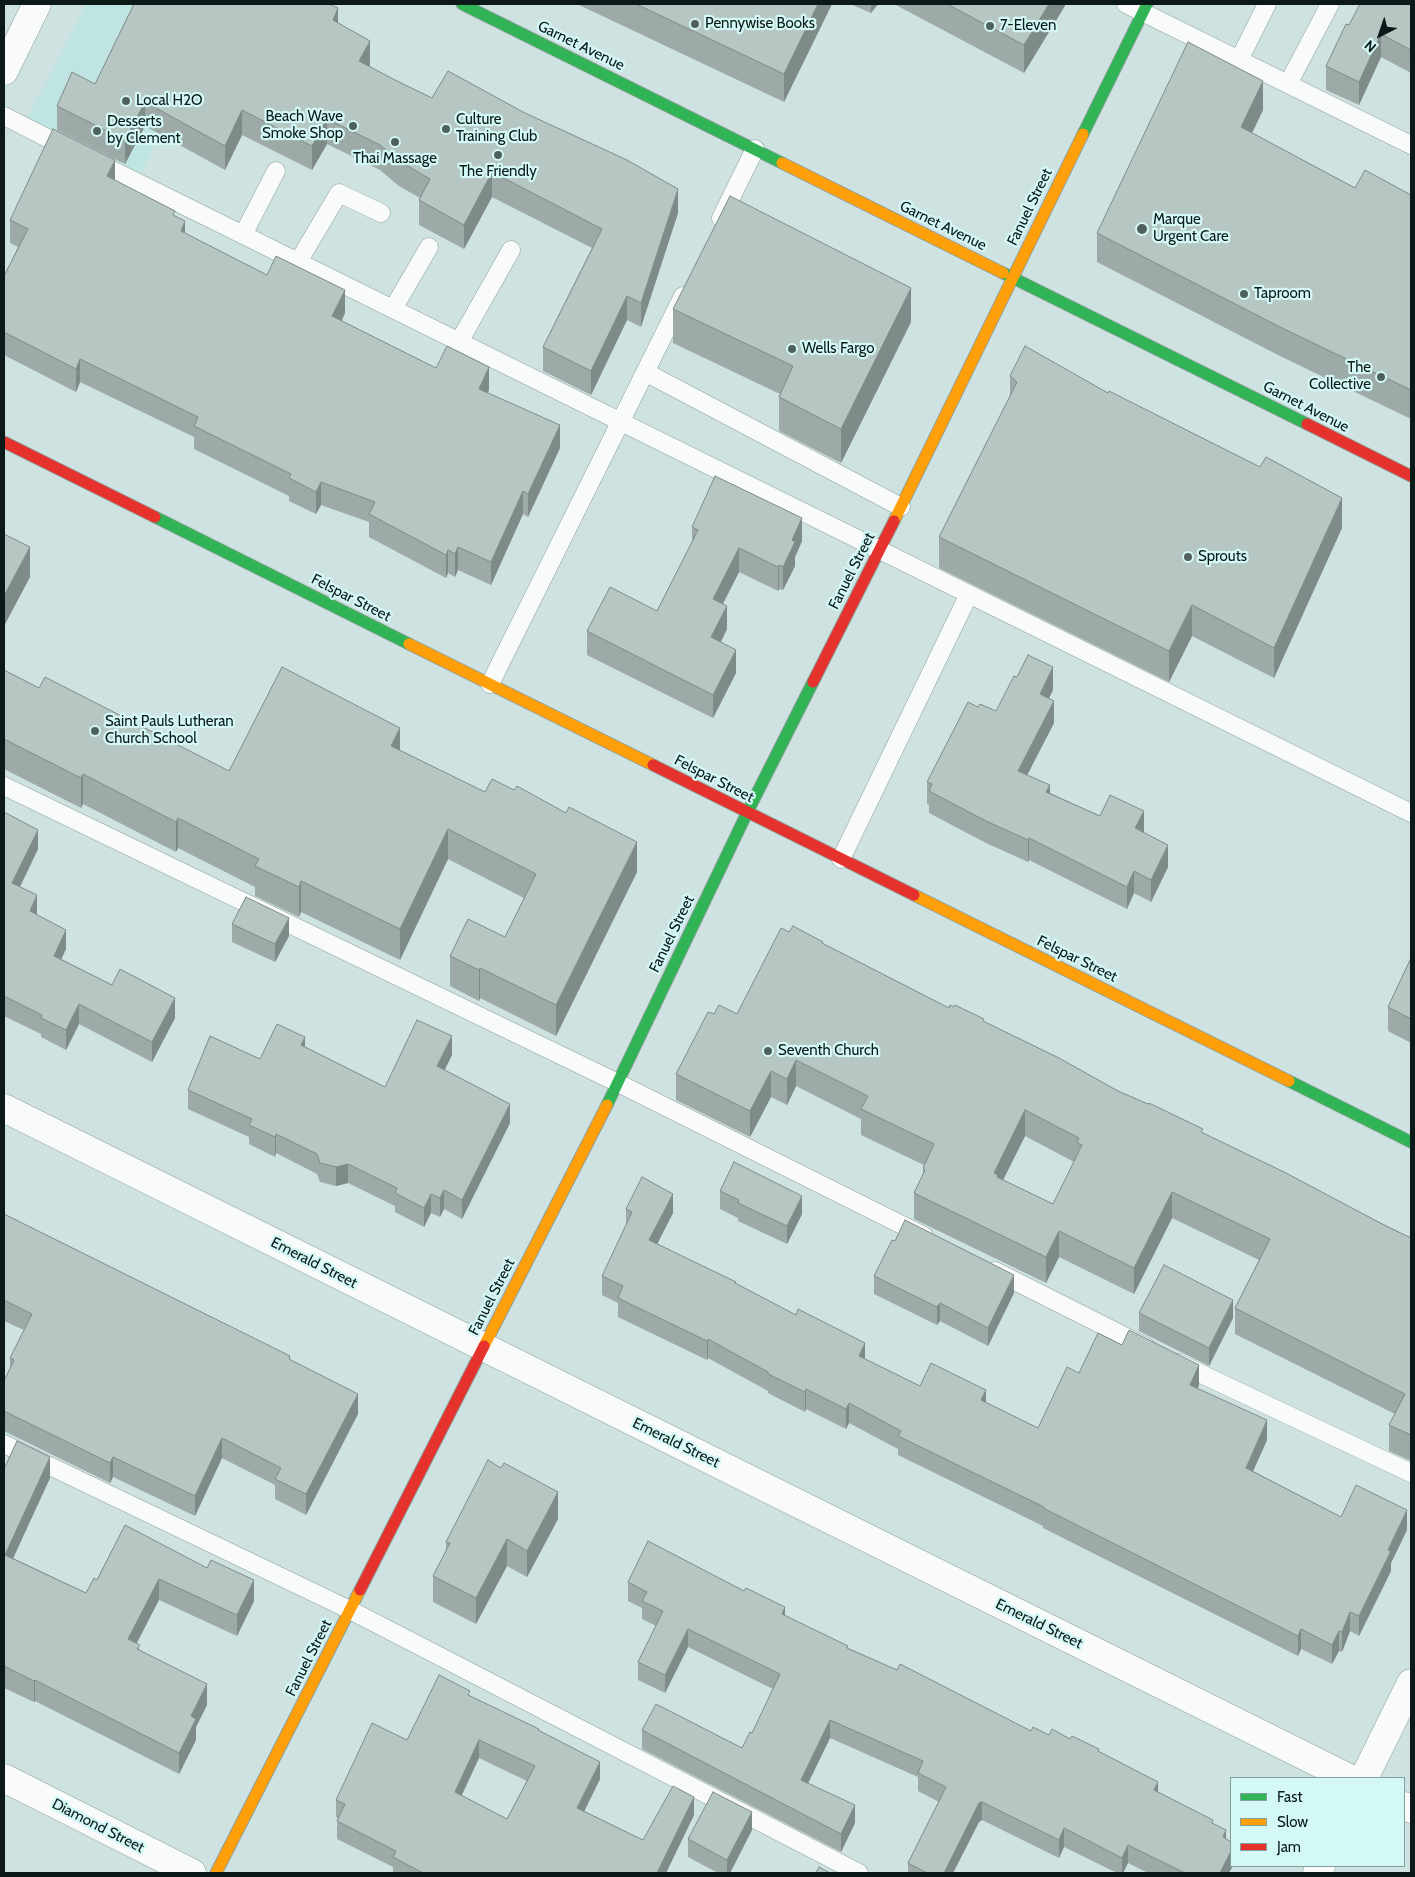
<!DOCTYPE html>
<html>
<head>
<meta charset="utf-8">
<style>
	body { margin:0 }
	#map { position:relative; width:1415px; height:1877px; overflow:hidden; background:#cee3e1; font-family:Cabin,sans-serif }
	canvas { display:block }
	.frame { position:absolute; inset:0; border:5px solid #0b1918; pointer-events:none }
	.legend { position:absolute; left:1230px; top:1777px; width:175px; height:90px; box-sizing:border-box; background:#d3f8f6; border:1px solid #839f9d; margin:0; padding:6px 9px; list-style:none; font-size:15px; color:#0b1918 }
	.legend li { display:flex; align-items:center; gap:10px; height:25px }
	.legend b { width:25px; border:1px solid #839f9d }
	.north { position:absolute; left:1355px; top:10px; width:50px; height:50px; -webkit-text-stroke:4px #d3f8f6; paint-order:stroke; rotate:221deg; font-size:14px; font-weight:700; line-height:20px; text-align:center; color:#0b1918 }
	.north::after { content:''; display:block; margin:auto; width:18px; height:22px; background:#0b1918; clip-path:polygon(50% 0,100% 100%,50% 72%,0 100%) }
</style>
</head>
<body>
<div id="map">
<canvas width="1415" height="1877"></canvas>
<div class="frame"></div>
<ul class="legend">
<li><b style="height:6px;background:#30b455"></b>Fast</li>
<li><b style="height:6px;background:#ff9f0a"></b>Slow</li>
<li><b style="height:6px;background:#e5322d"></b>Jam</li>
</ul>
<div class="north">N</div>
</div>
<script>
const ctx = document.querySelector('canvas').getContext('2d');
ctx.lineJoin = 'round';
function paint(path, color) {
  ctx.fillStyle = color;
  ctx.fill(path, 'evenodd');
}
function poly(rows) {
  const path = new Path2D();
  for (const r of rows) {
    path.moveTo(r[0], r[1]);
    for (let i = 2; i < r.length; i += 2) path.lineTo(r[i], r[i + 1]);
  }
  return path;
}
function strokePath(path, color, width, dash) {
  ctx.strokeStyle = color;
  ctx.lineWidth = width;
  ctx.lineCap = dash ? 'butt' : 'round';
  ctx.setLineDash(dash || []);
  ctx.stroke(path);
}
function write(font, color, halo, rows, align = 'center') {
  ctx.font = font + ' Cabin,sans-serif';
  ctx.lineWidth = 4.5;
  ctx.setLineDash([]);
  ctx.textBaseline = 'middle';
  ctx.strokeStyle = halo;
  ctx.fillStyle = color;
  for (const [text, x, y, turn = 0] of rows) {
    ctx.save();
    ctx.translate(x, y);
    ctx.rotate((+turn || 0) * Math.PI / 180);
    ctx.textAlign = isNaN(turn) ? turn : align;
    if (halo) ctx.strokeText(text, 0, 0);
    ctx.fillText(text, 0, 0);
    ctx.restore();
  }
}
const built = poly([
	[86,4,219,4,141,175,25,123]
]);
const lane = poly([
	[1126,4,1411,145],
	[1239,60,1267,4],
	[1288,84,1330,4],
	[4,116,71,150],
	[94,161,1411,813],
	[721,218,755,149],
	[243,235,276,171],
	[298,262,339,193,381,213],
	[393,309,429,247],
	[459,342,511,250],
	[645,372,901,507],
	[490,684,683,296],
	[4,786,618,1083,924,1236],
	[841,859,969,594],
	[995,1271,1146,1347],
	[1178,1363,1411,1473],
	[4,1444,350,1610,859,1873]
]);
const street = poly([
	[4,71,37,4],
	[4,1108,1349,1778],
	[4,1778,192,1873],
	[1364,1778,1411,1683],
	[1404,1806,1411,1809],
	[1317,1873,1321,1866]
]);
const fast = poly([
	[462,4,782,163],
	[1083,134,1147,4],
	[1003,273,1307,424],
	[155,517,409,644],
	[1289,1081,1411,1142],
	[607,1105,747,813,813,682]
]);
const slow = poly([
	[782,163,1003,273],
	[894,521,1083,134],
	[409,644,653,765],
	[914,895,1289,1081],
	[484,1346,607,1105],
	[216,1873,360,1590]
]);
const jam = poly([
	[1307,424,1411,476],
	[4,442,155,517],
	[813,682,894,521],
	[653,765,914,895],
	[360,1590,484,1346]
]);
const wall = poly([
	[577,4,832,4,784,102],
	[850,4,878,4,871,13],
	[894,4,1066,4,1024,73],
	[1411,4,1411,73,1381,57,1359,105,1326,90,1326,66,1349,25],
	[338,23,370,65,369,67,432,98,678,213,641,327,627,320,591,395,543,371,543,347,592,248,492,197,464,249,419,225,419,200,420,198,399,186,380,170,327,144,312,170,242,135,225,170,145,126,125,164,57,130,57,106,95,84],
	[1263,110,1252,133,1355,188,1411,195,1411,419,1282,357,1097,262,1097,233],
	[115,180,175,216,185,234,267,275,345,313,342,321,436,368,489,390,488,393,560,448,528,517,523,514,491,585,458,570,455,577,448,573,446,578,369,537,369,522,321,505,316,514,289,501,289,496,194,449,194,437,80,382,76,392,4,355,4,276,18,247,10,243,10,220],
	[673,309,911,322,841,463,779,431,779,397,780,394,673,343],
	[1010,376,1342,528,1274,678,1192,636,1169,682,939,568,939,537,1010,397],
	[692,527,802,541,795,557,795,566,783,590,779,589,778,591,739,572,723,604,727,629,721,642,736,673,713,718,587,655,587,631,657,611,692,542],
	[4,534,30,577,5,624,4,623],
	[4,670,39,688,229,771,400,750,637,872,556,1036,480,998,479,1001,450,986,450,956,505,937,524,898,448,859,400,960,301,912,299,917,255,896,255,887,178,848,176,852,83,804,81,808,4,769],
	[1053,690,1049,698,1054,723,1027,775,1050,793,1100,816,1144,833,1168,867,1151,902,1134,893,1127,909,1029,860,1028,862,986,843,929,813,929,805,927,804,927,782,996,711],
	[4,812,38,849,20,887,37,915,66,949,61,959,175,1018,152,1062,79,1024,66,1050,41,1037,41,1034,4,1016],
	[232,924,289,936,275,962,232,942],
	[789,932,823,944,949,1008,984,1022,1118,1091,1411,1238,1411,1461,1389,1451,1389,1425,1395,1414,1235,1334,1235,1308,1259,1260,1172,1218,1134,1294,1059,1257,1046,1283,914,1219,914,1193,923,1175,923,1168,924,1165,861,1135,861,1119,796,1086,787,1105,771,1097,750,1137,676,1100,676,1074,714,1014,737,1014],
	[1025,1136,1074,1162,1053,1204,1003,1180],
	[1411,958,1411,1043,1388,1031,1388,1007],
	[305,1047,385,1087,452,1055,444,1070,510,1123,462,1219,444,1209,440,1217,431,1213,424,1227,395,1212,395,1206,348,1183,336,1186,320,1182,317,1174,276,1153,275,1157,249,1144,249,1137,188,1109,188,1090,260,1059],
	[720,1191,802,1214,787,1244,738,1221,738,1218,720,1209],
	[626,1209,673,1213,657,1244,736,1284,865,1359,920,1386,986,1403,1038,1428,1079,1373,1199,1385,1198,1388,1267,1440,1253,1471,1341,1517,1407,1530,1391,1563,1391,1571,1359,1636,1350,1631,1342,1652,1339,1651,1332,1664,1301,1649,1298,1656,1043,1528,1043,1526,898,1455,898,1449,849,1423,846,1429,806,1409,805,1412,768,1393,768,1391,708,1358,707,1360,618,1317,618,1303,602,1295,602,1276,626,1225],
	[4,1214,290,1360,358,1414,306,1515,275,1499,275,1485,222,1458,195,1516,113,1477,110,1483,4,1431,4,1381,10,1369,10,1358,24,1330,4,1321],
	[895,1241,1014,1293,988,1346,940,1321,937,1325,874,1294,874,1276],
	[1139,1313,1233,1318,1209,1366,1139,1331],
	[4,1469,50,1478,13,1558,86,1593,97,1580,125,1525,254,1601,237,1636,159,1600,136,1643,140,1650,207,1705,196,1727,196,1740,179,1774,35,1701,34,1702,4,1688],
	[558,1519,527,1577,507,1566,476,1624,433,1602,433,1576,446,1551,446,1542],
	[628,1582,785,1616,848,1648,1031,1731,1049,1735,1070,1739,1099,1752,1158,1792,1213,1823,1226,1839,1229,1873,1148,1873,1128,1863,1123,1873,1117,1873,1064,1847,1059,1858,982,1820,979,1822,953,1873,908,1873,908,1863,939,1802,918,1791,918,1777,830,1738,808,1783,855,1823,841,1852,642,1749,642,1730,742,1748,752,1733,773,1689,688,1647,665,1693,638,1680,638,1662,656,1626,642,1619,642,1608,628,1601],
	[470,1696,539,1730,600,1779,584,1811,643,1840,694,1815,666,1873,393,1873,393,1867,337,1839,337,1821,338,1818,336,1817,336,1800,407,1740],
	[479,1758,527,1781,507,1819,461,1796],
	[752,1830,730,1873,718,1873,688,1857,688,1839]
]);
const shadedWall = poly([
	[818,4,832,4,784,102,784,74],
	[871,4,878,4,871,13],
	[1049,4,1066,4,1024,73,1024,45],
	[338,8,338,33,333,20],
	[1381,34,1381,57,1359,105,1359,82],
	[370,41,370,65,359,86,359,61],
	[1263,81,1263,110,1241,156,1241,127],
	[145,102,145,126,125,164,125,140],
	[242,110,242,135,225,170,225,146],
	[327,119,327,144,312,170,312,146],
	[115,160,115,183,107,176],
	[492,172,492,197,464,249,464,225],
	[678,189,678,213,641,327,641,303],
	[185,221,185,244,181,231],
	[911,288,911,322,841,463,841,429],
	[345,290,345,313,332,339,332,316],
	[627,296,627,320,591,395,591,371],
	[80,359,80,382,76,392,76,369],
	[489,367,489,390,479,412,479,389],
	[560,425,560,448,528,517,528,494],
	[321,482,321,505,316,514,316,492],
	[523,491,523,514,491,585,491,562],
	[1342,498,1342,528,1274,678,1274,648],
	[802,518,802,541,795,557,795,566,783,590,783,567,792,540],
	[30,547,30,577,5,624,5,594],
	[458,547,458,570,455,577,455,554],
	[739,548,739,572,713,623,713,599],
	[448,550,448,573,446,578,446,555],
	[779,565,779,589,778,591,778,567],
	[1192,605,1192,636,1169,682,1169,651],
	[727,606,727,629,711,661,711,637],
	[736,650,736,673,713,718,713,695],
	[1053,667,1053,690,1040,716,1040,694],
	[1054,701,1054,723,1018,793,1018,771],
	[400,728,400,758,391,746],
	[83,774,83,804,81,808,81,778],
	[1050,785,1050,807,1046,792],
	[1144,811,1144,834,1135,828],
	[178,818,178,848,176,852,176,822],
	[448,829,448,859,400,960,400,929],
	[38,830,38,849,12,903,12,883],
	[1029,838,1029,860,1028,862,1028,840],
	[637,842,637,872,556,1036,556,1005],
	[1168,845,1168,867,1151,902,1151,880],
	[1134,871,1134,893,1127,909,1127,887],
	[301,881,301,912,299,917,299,887],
	[37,895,37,915,30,911],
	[289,918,289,936,275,962,275,944],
	[66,930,66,949,54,975,54,956],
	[480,968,480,998,479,1001,479,970],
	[175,998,175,1018,152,1062,152,1042],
	[79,1004,79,1024,66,1050,66,1030],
	[452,1036,452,1055,437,1086,437,1066],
	[305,1037,305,1056,301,1045],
	[796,1060,796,1086,787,1105,787,1079],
	[771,1071,771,1097,750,1137,750,1111],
	[510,1104,510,1123,462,1219,462,1200],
	[1025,1110,1025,1136,998,1190,994,1173],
	[276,1134,276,1153,275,1157,275,1137],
	[348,1164,348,1183,336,1186,336,1167],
	[444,1190,444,1209,440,1217,440,1198],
	[1172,1192,1172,1218,1134,1294,1134,1268],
	[431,1194,431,1213,424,1227,424,1208],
	[673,1194,673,1213,649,1260,649,1240],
	[802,1196,802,1214,787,1244,787,1226],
	[1059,1231,1059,1257,1046,1283,1046,1257],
	[1014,1275,1014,1293,988,1346,988,1328],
	[1233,1300,1233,1318,1209,1366,1209,1348],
	[940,1303,940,1321,937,1325,937,1307],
	[708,1339,708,1358,707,1360,707,1341],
	[865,1343,865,1363,859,1356],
	[1199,1365,1199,1385,1190,1404,1190,1385],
	[806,1389,806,1409,805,1412,805,1392],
	[986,1390,986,1409,981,1400],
	[358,1394,358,1414,306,1515,306,1494],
	[849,1403,849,1423,846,1429,846,1409],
	[1267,1420,1267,1440,1246,1487,1246,1468],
	[222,1438,222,1458,195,1516,195,1496],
	[50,1457,50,1478,5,1576,5,1555],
	[113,1457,113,1477,110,1483,110,1463],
	[558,1492,558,1519,527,1577,527,1551],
	[1407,1510,1407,1530,1391,1563,1391,1571,1359,1636,1359,1616,1388,1550],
	[507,1539,507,1566,476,1624,476,1598],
	[159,1579,159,1600,128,1660,128,1639],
	[254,1580,254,1601,237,1636,237,1615],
	[785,1607,785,1626,782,1614],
	[1350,1612,1350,1631,1342,1652,1342,1632],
	[688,1629,688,1647,665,1693,665,1675],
	[1301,1629,1301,1649,1298,1656,1298,1636],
	[1339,1631,1339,1651,1332,1664,1332,1645],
	[35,1680,35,1701,34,1702,34,1681],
	[207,1684,207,1705,196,1727,196,1740,179,1774,179,1753,191,1716],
	[830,1720,830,1738,801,1798,801,1780],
	[479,1740,479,1758,455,1810,455,1792],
	[600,1762,600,1779,577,1826,577,1808],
	[1158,1782,1158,1800,1154,1790],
	[694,1797,694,1815,666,1873,657,1873],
	[982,1802,982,1820,979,1822,953,1873,944,1873,979,1803],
	[855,1805,855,1823,841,1852,841,1834],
	[752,1812,752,1830,730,1873,727,1873,727,1860],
	[1064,1828,1064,1847,1059,1858,1059,1840],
	[1226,1830,1226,1848,1223,1837],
	[1128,1845,1128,1863,1123,1873,1122,1873,1122,1858],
	[1231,1851,1231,1866,1233,1866,1229,1873,1220,1873]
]);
const building = poly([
	[134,4,329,4,338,8,333,20,370,41,359,61,395,80,432,98,448,71,525,113,627,160,678,189,641,303,627,296,591,371,543,347,602,229,492,172,464,225,419,200,430,179,399,161,380,145,327,119,312,146,242,110,225,146,145,102,125,140,57,106,72,72,95,84,134,4],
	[636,4,818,4,784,74,636,4],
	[947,4,1049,4,1024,45,947,4],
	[1360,4,1411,4,1411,50,1381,34,1359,82,1326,66,1346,24,1349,25,1360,4],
	[1188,42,1263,81,1241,127,1355,188,1365,170,1411,195,1411,390,1282,328,1097,233,1188,42],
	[53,129,115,160,107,176,175,211,173,215,185,221,181,231,267,275,276,256,345,290,332,316,436,368,447,346,489,367,479,389,560,425,528,494,523,491,491,562,458,547,455,554,448,550,446,555,369,514,375,502,321,482,316,492,289,478,291,474,194,426,198,417,80,359,76,369,4,332,4,276,28,229,10,220,53,129],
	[730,196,911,288,841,429,779,397,793,366,673,309,730,196],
	[1025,346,1108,393,1109,391,1260,467,1266,457,1342,498,1274,648,1192,605,1169,651,939,537,1017,382,1010,376,1025,346],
	[715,476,802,518,792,540,795,542,783,567,779,565,778,567,739,548,713,599,727,606,711,637,736,650,713,695,587,631,610,587,657,611,698,530,692,527,715,476],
	[4,534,30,547,5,594,4,593,4,534],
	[1028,655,1053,667,1040,694,1054,701,1018,771,1050,785,1046,792,1100,816,1110,795,1144,811,1135,828,1168,845,1151,880,1134,871,1127,887,1029,838,1028,840,986,821,929,791,932,784,927,782,968,702,978,707,980,704,996,711,1014,676,1017,677,1028,655],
	[282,667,400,728,391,746,485,792,492,779,514,790,517,786,566,813,569,807,637,842,556,1005,480,968,479,970,450,956,468,919,505,937,536,874,448,829,400,929,301,881,299,887,255,866,259,859,178,818,176,822,83,774,81,778,4,739,4,670,39,688,45,677,229,771,282,667],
	[4,812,38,830,12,883,37,895,30,911,66,930,54,956,112,985,120,969,175,998,152,1042,79,1004,66,1030,41,1018,42,1015,4,996,4,812],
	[246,897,289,918,275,944,232,924,246,897],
	[793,926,823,942,822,943,949,1008,950,1005,954,1007,955,1005,984,1019,983,1021,1059,1058,1118,1091,1148,1104,1149,1103,1203,1129,1201,1132,1284,1172,1386,1226,1411,1238,1411,1435,1389,1425,1405,1394,1235,1308,1270,1239,1172,1192,1134,1268,1059,1231,1046,1257,914,1193,925,1170,923,1168,934,1144,861,1109,868,1096,796,1060,787,1079,771,1071,750,1111,676,1074,708,1012,714,1014,719,1005,737,1014,781,928,789,932,793,926],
	[1025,1110,1079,1138,1077,1143,1082,1145,1053,1204,997,1177,998,1175,994,1173,1025,1110],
	[1411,958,1411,1019,1388,1007,1411,958],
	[417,1020,452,1036,437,1066,510,1104,462,1200,444,1190,440,1198,431,1194,424,1208,395,1193,397,1188,348,1164,336,1167,320,1163,317,1154,276,1134,275,1137,249,1125,252,1119,188,1090,210,1036,260,1059,277,1024,305,1037,301,1045,385,1087,417,1020],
	[734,1162,802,1196,787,1226,738,1203,739,1200,720,1191,734,1162],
	[642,1177,673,1194,649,1240,736,1282,735,1283,796,1315,798,1309,865,1343,859,1356,920,1386,931,1363,986,1390,981,1400,1038,1428,1067,1367,1079,1373,1098,1333,1122,1345,1129,1330,1199,1365,1190,1385,1267,1420,1246,1468,1341,1517,1356,1485,1407,1510,1388,1550,1391,1551,1359,1616,1350,1612,1342,1632,1339,1631,1332,1645,1301,1629,1298,1636,1043,1508,1044,1507,898,1436,901,1431,849,1403,846,1409,806,1389,805,1392,768,1374,768,1372,708,1339,707,1341,618,1298,623,1286,602,1276,632,1212,626,1209,642,1177],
	[4,1214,290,1356,289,1359,358,1394,306,1494,275,1479,281,1468,222,1438,195,1496,113,1457,110,1463,4,1411,4,1381,14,1360,10,1358,32,1314,4,1300,4,1214],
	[905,1220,1014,1275,988,1328,940,1303,937,1307,874,1276,892,1240,895,1241,905,1220],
	[1164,1265,1233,1300,1209,1348,1139,1313,1164,1265],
	[17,1441,50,1457,5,1555,86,1593,94,1578,97,1580,125,1525,207,1568,211,1560,254,1580,237,1615,159,1579,128,1639,140,1645,137,1649,207,1684,191,1716,196,1719,179,1753,35,1680,34,1681,4,1666,4,1469,17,1441],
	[488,1460,501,1468,504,1463,558,1492,527,1551,507,1539,476,1598,433,1576,450,1543,446,1542,488,1460],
	[648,1541,744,1591,746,1588,785,1607,782,1614,848,1646,847,1648,897,1670,900,1664,1031,1731,1033,1727,1049,1735,1052,1729,1070,1739,1072,1736,1099,1749,1098,1751,1158,1782,1154,1790,1213,1820,1212,1823,1226,1830,1223,1837,1231,1842,1231,1851,1220,1873,1185,1873,1128,1845,1122,1858,1064,1828,1059,1840,982,1802,979,1803,944,1873,927,1873,908,1863,946,1787,918,1773,923,1761,830,1720,801,1780,855,1805,841,1834,642,1730,656,1704,742,1748,750,1732,752,1733,780,1674,688,1629,665,1675,638,1662,663,1611,642,1601,647,1592,628,1582,648,1541],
	[439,1675,470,1691,468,1695,539,1729,538,1730,600,1762,577,1808,643,1840,673,1786,694,1797,657,1873,423,1873,393,1857,396,1851,337,1821,345,1804,336,1800,372,1723,407,1740,439,1675],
	[479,1740,535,1766,507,1819,455,1792,479,1740],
	[713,1792,752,1812,727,1860,688,1839,713,1792],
	[819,1867,830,1873,816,1873,819,1867]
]);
const markers = [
	[695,24,5,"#4f605e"],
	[990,26,5,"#4f605e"],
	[126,101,5,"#4f605e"],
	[353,126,5,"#4f605e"],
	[446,129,5,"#4f605e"],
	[97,131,5,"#4f605e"],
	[395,142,5,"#4f605e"],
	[498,155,5,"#4f605e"],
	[1142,229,6,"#4f605e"],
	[1244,294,5,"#4f605e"],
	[792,349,5,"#4f605e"],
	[1381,377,5,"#4f605e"],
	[1188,557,5,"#4f605e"],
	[95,731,5,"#4f605e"],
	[768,1051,5,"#4f605e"]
];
const poiNames = [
	["Pennywise Books",705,24],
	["7-Eleven",1000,26],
	["Local H2O",136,101],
	["Beach Wave",343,117,"right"],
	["Smoke Shop",343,134,"right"],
	["Culture",456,120],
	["Training Club",456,137],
	["Desserts",107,122],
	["by Clement",107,139],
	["Thai Massage",395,159,"center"],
	["The Friendly",498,172,"center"],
	["Marque",1153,220],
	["Urgent Care",1153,237],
	["Taproom",1254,294],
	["Wells Fargo",802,349],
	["The",1371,368,"right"],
	["Collective",1371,385,"right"],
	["Sprouts",1198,557],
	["Saint Pauls Lutheran",105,722],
	["Church School",105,739],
	["Seventh Church",778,1051]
];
const streetNames = [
	["Garnet Avenue",581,46,26],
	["Fanuel Street",1030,207,-64],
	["Garnet Avenue",943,226,26],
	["Garnet Avenue",1306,407,27],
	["Fanuel Street",852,571,-63],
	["Felspar Street",351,598,27],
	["Felspar Street",714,779,27],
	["Fanuel Street",672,934,-64],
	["Felspar Street",1077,959,26],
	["Emerald Street",314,1263,27],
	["Fanuel Street",492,1297,-63],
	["Emerald Street",676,1443,26],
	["Emerald Street",1039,1624,26],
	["Fanuel Street",309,1658,-63],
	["Diamond Street",98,1826,27]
];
paint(built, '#c0e4e2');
strokePath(lane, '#8e9e9c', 19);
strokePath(street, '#8e9e9c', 29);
strokePath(fast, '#8e9e9c', 13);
strokePath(slow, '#8e9e9c', 13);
strokePath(jam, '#8e9e9c', 13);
strokePath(lane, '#f8fbfa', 18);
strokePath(street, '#f8fbfa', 28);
strokePath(fast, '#30b455', 11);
strokePath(slow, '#ff9f0a', 11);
strokePath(jam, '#e5322d', 11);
paint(wall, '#9daaa7');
paint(shadedWall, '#7f8b88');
paint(building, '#b6c6c2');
strokePath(building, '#7f8b88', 1);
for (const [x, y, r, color] of markers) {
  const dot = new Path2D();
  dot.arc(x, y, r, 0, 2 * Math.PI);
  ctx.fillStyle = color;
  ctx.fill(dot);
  strokePath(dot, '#d3f8f6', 2);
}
write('15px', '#0b1918', '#d3f8f6', poiNames, 'left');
write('15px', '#0b1918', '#d3f8f6', streetNames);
</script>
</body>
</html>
